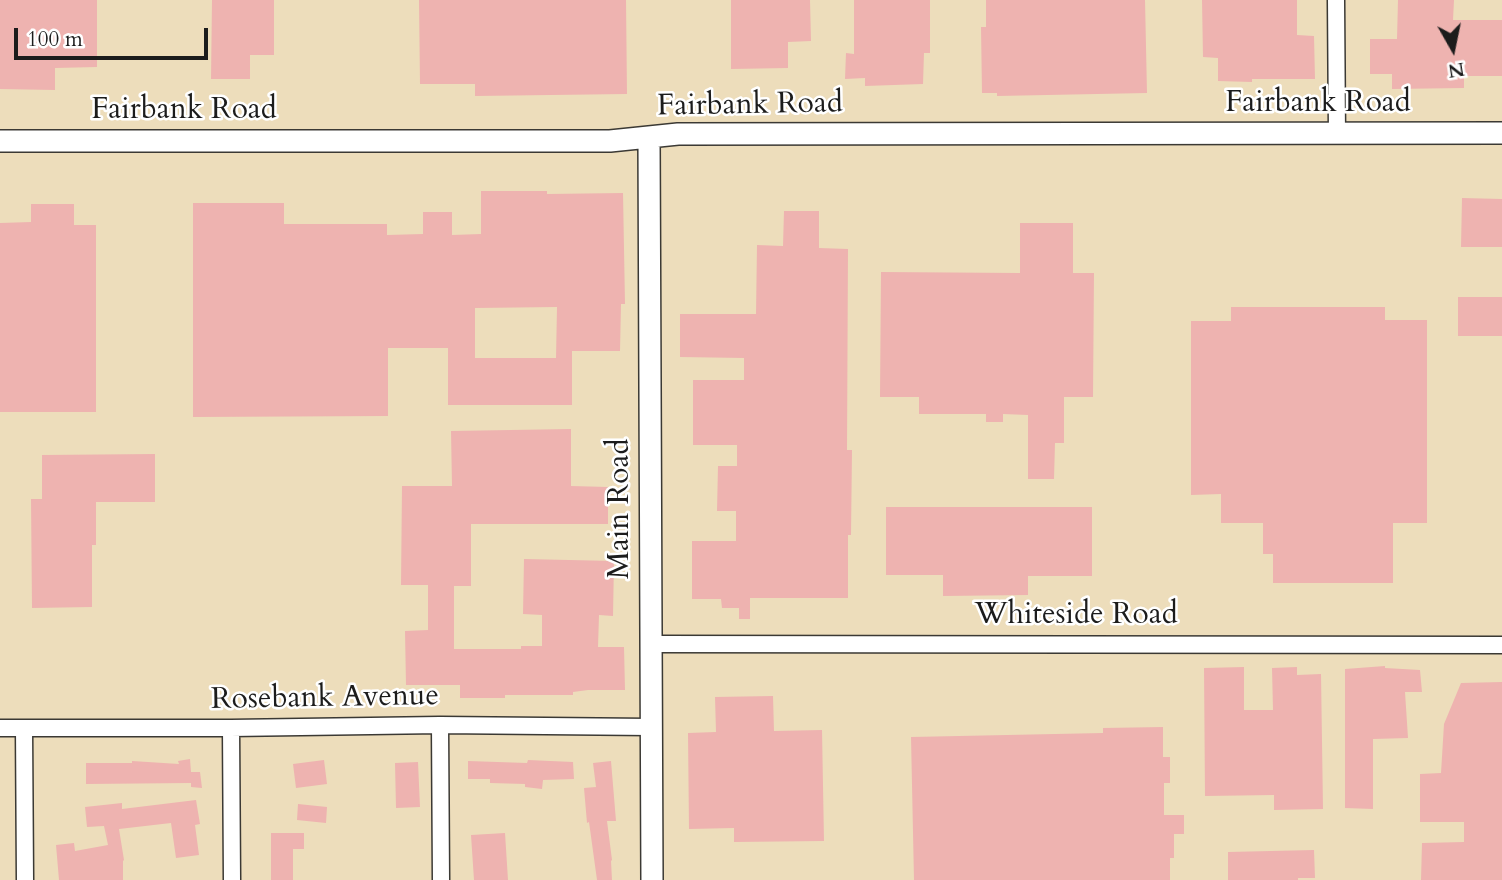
<!DOCTYPE html>
<html>
<head>
<meta charset="utf-8">
<style>
	body { margin:0 }
	#map { position:relative; width:1502px; height:880px; overflow:hidden; background:#edddbb; font-family:Cardo,serif }
	canvas { display:block }
	.north { position:absolute; left:1418px; top:14px; width:70px; height:70px; -webkit-text-stroke:5px #fff; paint-order:stroke; rotate:171deg; font-size:19px; font-weight:700; line-height:28px; text-align:center; color:#1c1c1c }
	.north::after { content:''; display:block; margin:auto; width:24px; height:32px; background:#1c1c1c; clip-path:polygon(50% 0,100% 100%,50% 72%,0 100%) }
	.scale { position:absolute; left:14px; top:28px; width:194px; height:32px; box-sizing:border-box; border:4px solid #1c1c1c; border-top:0; padding-left:9px; font-size:21px; line-height:24px; white-space:nowrap; color:#1c1c1c; -webkit-text-stroke:5px #fff; paint-order:stroke }
</style>
</head>
<body>
<div id="map">
<canvas width="1502" height="880"></canvas>
<div class="north">N</div>
<div class="scale">100 m</div>
</div>
<script>
const ctx = document.querySelector('canvas').getContext('2d');
ctx.lineJoin = 'round';
function paint(path, color) {
  ctx.fillStyle = color;
  ctx.fill(path, 'evenodd');
}
function poly(rows) {
  const path = new Path2D();
  for (const r of rows) {
    path.moveTo(r[0], r[1]);
    for (let i = 2; i < r.length; i += 2) path.lineTo(r[i], r[i + 1]);
  }
  return path;
}
function strokePath(path, color, width, dash) {
  ctx.strokeStyle = color;
  ctx.lineWidth = width;
  ctx.lineCap = dash ? 'butt' : 'round';
  ctx.setLineDash(dash || []);
  ctx.stroke(path);
}
function write(font, color, halo, rows, align = 'center') {
  ctx.font = font + ' Cardo,serif';
  ctx.lineWidth = 5;
  ctx.setLineDash([]);
  ctx.textBaseline = 'middle';
  ctx.strokeStyle = halo;
  ctx.fillStyle = color;
  for (const [text, x, y, turn = 0] of rows) {
    ctx.save();
    ctx.translate(x, y);
    ctx.rotate((+turn || 0) * Math.PI / 180);
    ctx.textAlign = isNaN(turn) ? turn : align;
    if (halo) ctx.strokeText(text, 0, 0);
    ctx.fillText(text, 0, 0);
    ctx.restore();
  }
}
const building = poly([
	[0,0,97,0,97,67,55,68,55,90,0,89],
	[212,0,274,0,274,55,250,55,250,79,211,79],
	[419,0,626,0,627,94,475,96,475,84,420,84],
	[731,0,810,0,811,41,788,42,788,68,731,69],
	[854,0,930,0,930,53,924,53,923,84,865,86,865,78,845,79,846,53,854,54],
	[986,0,1145,0,1147,93,997,96,997,93,982,93,981,27,986,27],
	[1202,0,1297,0,1297,35,1314,36,1315,79,1252,79,1252,82,1218,81,1218,58,1203,57],
	[1398,0,1454,0,1453,20,1502,20,1502,76,1464,76,1464,88,1392,89,1392,74,1370,74,1370,39,1397,39],
	[481,191,547,191,547,194,623,193,625,304,621,304,620,351,572,351,572,405,448,405,448,348,388,348,388,416,193,417,193,203,284,203,284,224,387,224,387,235,423,234,423,212,452,212,452,235,481,234],
	[557,307,556,358,475,358,475,308],
	[1462,198,1502,199,1502,247,1461,247],
	[31,204,74,204,74,225,96,225,96,412,0,412,0,223,31,222],
	[784,211,819,211,819,248,848,249,847,450,852,450,851,535,848,535,848,598,750,598,750,619,739,619,739,608,722,608,721,599,692,599,692,541,736,541,736,511,717,511,718,466,737,466,737,445,693,445,693,380,744,380,744,358,680,357,680,314,756,314,757,245,783,246],
	[1020,223,1073,223,1073,273,1094,273,1093,397,1064,397,1064,443,1055,443,1054,479,1028,479,1028,415,1003,414,1003,422,986,422,986,414,919,414,919,397,880,397,881,272,1020,273],
	[1458,297,1502,297,1502,336,1458,336],
	[1231,307,1385,307,1385,320,1427,320,1427,523,1393,523,1393,583,1273,583,1273,554,1263,554,1263,523,1221,523,1221,494,1191,495,1191,321,1231,321],
	[571,429,571,486,608,487,608,524,471,524,471,586,454,586,454,649,521,649,521,646,542,646,542,615,523,614,524,559,614,561,613,616,599,615,598,647,624,647,625,690,588,690,573,692,573,695,505,695,505,698,460,698,460,685,406,685,405,631,428,630,428,585,401,585,402,486,452,486,451,431],
	[155,454,155,502,96,502,96,545,92,545,92,607,32,608,31,499,42,499,42,455],
	[886,507,1092,507,1092,576,1028,576,1028,595,943,596,943,575,886,575],
	[1385,666,1385,668,1420,670,1422,692,1405,692,1408,738,1373,739,1373,809,1345,808,1345,669],
	[1244,667,1244,710,1273,710,1272,668,1297,667,1297,675,1321,674,1323,809,1274,810,1274,795,1205,796,1204,668],
	[1502,682,1502,880,1421,880,1422,843,1464,842,1464,822,1420,822,1420,774,1441,773,1444,724,1461,683],
	[773,696,774,731,822,730,824,841,734,842,734,828,689,829,688,733,716,732,715,697],
	[1163,727,1163,757,1170,757,1170,783,1164,783,1164,815,1184,815,1184,834,1174,834,1174,858,1170,858,1170,880,914,880,911,737,1103,733,1103,728],
	[190,759,191,772,200,772,202,788,191,787,191,783,86,784,86,763,132,763,132,761,179,764,178,761],
	[324,760,327,784,296,788,293,764],
	[528,760,573,762,574,779,543,780,542,789,525,787,525,784,490,783,490,779,468,779,468,761,527,763],
	[611,761,616,821,607,821,612,860,611,861,612,880,597,880,589,822,587,823,584,788,596,787,593,763],
	[418,762,420,807,396,808,395,763],
	[196,800,200,824,195,825,199,855,176,858,171,823,119,829,124,860,123,861,123,880,59,880,56,845,74,843,75,851,108,845,104,826,87,827,85,807,122,803,122,809],
	[298,804,327,807,326,823,297,820],
	[271,833,304,833,304,849,293,849,293,880,271,880],
	[505,833,508,880,474,880,471,835],
	[1314,850,1315,878,1298,878,1298,880,1228,880,1228,852]
]);
const minor = poly([
	[1336,0,1337,134],
	[651,644,1502,645],
	[440,725,441,880],
	[0,728,231,728,440,725,651,727],
	[24,728,25,880],
	[231,728,232,880]
]);
const major = poly([
	[649,137,652,880],
	[0,141,610,141,678,134,1502,133]
]);
const streetNames = [
	["Fairbank Road",1318,104],
	["Fairbank Road",750,106,-1],
	["Fairbank Road",184,111],
	["Main Road",621,509,-90],
	["Whiteside Road",1076,616],
	["Rosebank Avenue",325,699,-1]
];
paint(building, '#eeb3b0');
strokePath(minor, '#3b3934', 19);
strokePath(major, '#3b3934', 24);
strokePath(minor, '#fff', 16);
strokePath(major, '#fff', 21);
write('30px', '#1c1c1c', '#fff', streetNames);
</script>
</body>
</html>
